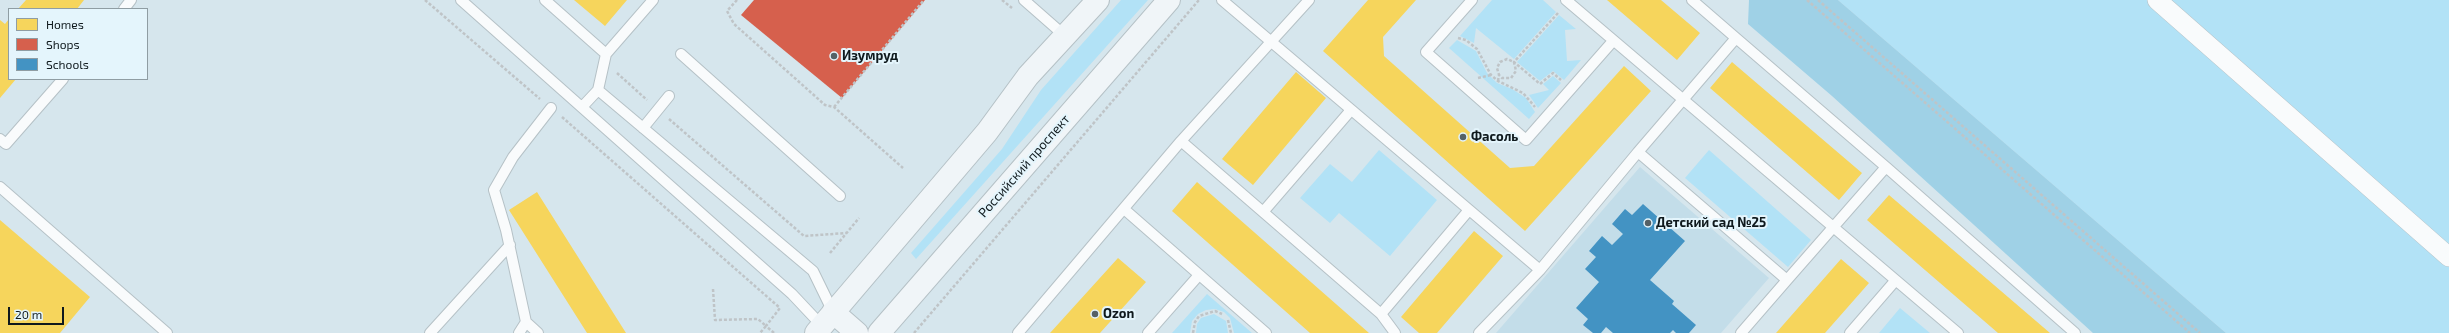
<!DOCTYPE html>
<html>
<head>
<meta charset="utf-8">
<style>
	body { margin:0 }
	#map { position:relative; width:2449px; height:333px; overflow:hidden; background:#d6e6ed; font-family:"Exo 2",sans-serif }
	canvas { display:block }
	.legend { position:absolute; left:8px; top:8px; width:140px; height:72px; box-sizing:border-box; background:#e4f5fc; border:1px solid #8f9da3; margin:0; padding:5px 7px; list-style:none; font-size:12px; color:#0f191d }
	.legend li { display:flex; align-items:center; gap:8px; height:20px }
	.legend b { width:20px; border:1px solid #8f9da3 }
	.scale { position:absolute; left:8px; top:307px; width:56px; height:18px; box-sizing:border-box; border:2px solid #0f191d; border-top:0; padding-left:5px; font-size:12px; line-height:14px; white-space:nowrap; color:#0f191d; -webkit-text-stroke:3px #e4f5fc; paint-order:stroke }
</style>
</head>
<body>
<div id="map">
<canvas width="2449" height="333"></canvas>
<ul class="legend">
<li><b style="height:11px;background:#f6d55c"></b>Homes</li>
<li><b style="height:11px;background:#d6604d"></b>Shops</li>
<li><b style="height:11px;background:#4393c3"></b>Schools</li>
</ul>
<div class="scale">20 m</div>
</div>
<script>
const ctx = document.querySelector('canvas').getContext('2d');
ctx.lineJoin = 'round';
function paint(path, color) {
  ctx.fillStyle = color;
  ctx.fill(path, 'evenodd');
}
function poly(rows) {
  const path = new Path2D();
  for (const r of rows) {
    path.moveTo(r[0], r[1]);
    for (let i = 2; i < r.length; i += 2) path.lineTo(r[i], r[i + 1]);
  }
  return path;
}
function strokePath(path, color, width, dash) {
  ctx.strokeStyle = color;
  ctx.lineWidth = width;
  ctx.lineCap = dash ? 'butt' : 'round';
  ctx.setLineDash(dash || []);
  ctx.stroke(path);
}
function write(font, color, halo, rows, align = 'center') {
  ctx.font = font + ' "Exo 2",sans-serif';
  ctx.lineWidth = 4;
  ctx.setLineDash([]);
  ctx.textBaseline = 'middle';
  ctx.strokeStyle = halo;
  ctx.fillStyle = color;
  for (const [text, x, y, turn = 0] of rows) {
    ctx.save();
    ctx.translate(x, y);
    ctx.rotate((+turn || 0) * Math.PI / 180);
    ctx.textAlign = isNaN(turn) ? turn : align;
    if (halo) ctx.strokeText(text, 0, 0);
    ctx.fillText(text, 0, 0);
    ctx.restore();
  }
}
const built = poly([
	[1640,167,1769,278,1721,333,1496,333]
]);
const green = poly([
	[1121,0,1148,0,916,259,911,253,1002,149,1041,90],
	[1492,0,1543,0,1556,12,1514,59,1476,28,1474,43,1460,36],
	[1838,0,2449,0,2449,333,2226,333],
	[1559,15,1576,29,1565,30,1567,61,1581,60,1564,80,1553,71,1540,81,1517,62],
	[1457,40,1476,51,1487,73,1497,83,1512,89,1526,98,1535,112,1529,119,1449,48],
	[1553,76,1561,83,1538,108,1529,95,1549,90,1543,84],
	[1379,150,1437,200,1390,256,1339,213,1330,223,1300,198,1330,164,1352,182],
	[1709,150,1811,240,1788,267,1685,178],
	[1207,294,1252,333,1234,333,1230,318,1224,312,1215,309,1206,310,1198,314,1192,321,1190,333,1172,333],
	[1900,308,1930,333,1879,333],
	[1214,314,1226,321,1228,333,1196,333,1197,324,1201,318]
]);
const forest = poly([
	[1749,0,1838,0,2226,333,2093,333,1832,96,1748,24]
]);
const homes = poly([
	[26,0,84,0,77,9,18,9],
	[574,0,627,0,605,26],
	[1368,0,1416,0,1383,37,1384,56,1510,168,1534,166,1624,66,1651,91,1525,231,1323,51],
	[1607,0,1661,0,1700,33,1677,60],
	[9,19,9,79,16,79,0,98,0,20,5,24],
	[1732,62,1862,173,1839,200,1710,88],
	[1296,72,1326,98,1253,185,1222,159],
	[1197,182,1369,333,1310,333,1172,211],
	[537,192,626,333,587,333,509,210],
	[1889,195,2050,333,1998,333,1867,220],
	[0,220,90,297,60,333,0,333],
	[1474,231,1503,256,1437,333,1419,333,1401,317],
	[1118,258,1146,282,1100,333,1050,333],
	[1841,259,1869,283,1825,333,1776,333]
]);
const shops = poly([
	[754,0,925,0,842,98,741,15]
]);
const schools = poly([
	[1643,204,1685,241,1650,280,1674,301,1672,304,1696,325,1689,333,1676,333,1673,330,1670,333,1613,333,1606,327,1601,333,1593,333,1583,325,1588,319,1576,308,1599,282,1585,269,1596,257,1589,251,1602,236,1612,245,1623,234,1612,224,1625,209,1632,215]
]);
const path = poly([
	[425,0,540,99],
	[737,0,727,11,734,24,825,105,834,107,903,168],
	[1002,0,1012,8],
	[1807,0,2190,333],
	[1818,0,2200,333],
	[1558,13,1514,62,1540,84,1553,73,1561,80],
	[1458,38,1466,40,1477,49,1491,75,1498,81,1523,93,1535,107],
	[617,73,647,100],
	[1478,78,1491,75],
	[1498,81,1499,75,1497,68,1500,62,1507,59,1514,62,1516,71,1511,78,1502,78,1499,75],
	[834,107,924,0],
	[562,117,780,308],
	[669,119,804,236,847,233],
	[830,253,859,218],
	[713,289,715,320,758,319,766,326,760,333],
	[1228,320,1231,333],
	[774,333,766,326,780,308],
	[914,333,1199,0],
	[1193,333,1195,322,1199,316,1215,311,1222,314]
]);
const service = poly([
	[461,0,792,294,824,328],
	[545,0,606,54,598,90,813,271,833,312],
	[1024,0,1065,36],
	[1222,0,1540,270],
	[1472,0,1426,52,1526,140,1613,41],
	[1566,0,1958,333],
	[1692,0,1736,38],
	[124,9,131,0],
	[606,54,653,0],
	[681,54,840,196],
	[582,107,598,90],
	[643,128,669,96],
	[0,139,6,144,63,79],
	[1181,141,1381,314,1395,333],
	[1638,152,1736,38,1886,167],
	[0,187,167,333],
	[1124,209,1266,333],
	[1263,212,1351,110],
	[1787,280,1886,167,2075,333],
	[1381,314,1469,210],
	[430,333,510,245],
	[519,333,526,322],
	[538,333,526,322,506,230,494,190,513,157,551,108],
	[1018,333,1181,141,1309,0],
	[1148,333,1199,275],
	[1479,333,1540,270,1638,152,1787,280,1741,333],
	[1850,333,1895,281]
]);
const minor = poly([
	[2157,0,2449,257]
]);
const secondary = poly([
	[833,312,857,333],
	[816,333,987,132,1028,76,1098,0],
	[879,333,1169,0]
]);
const markers = [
	[834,56,4,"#556166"],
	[1463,137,4,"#556166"],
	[1648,223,4,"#556166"],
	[1095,314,4,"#556166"]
];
const poiNames = [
	["Изумруд",842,56],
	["Фасоль",1471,137],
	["Детский сад №25",1656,223],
	["Ozon",1103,314]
];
const streetNames = [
	["Российский проспект",1024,166,-49]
];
paint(built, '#c3dde9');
paint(green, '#b2e2f6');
paint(forest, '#9fd1e6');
paint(homes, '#f6d55c');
paint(shops, '#d6604d');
paint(schools, '#4393c3');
strokePath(service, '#b5c1c6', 12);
strokePath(minor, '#b5c1c6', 20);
strokePath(secondary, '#b5c1c6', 24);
strokePath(path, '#bfc4c7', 2.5, [3, 2]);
strokePath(service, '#f9fbfc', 10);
strokePath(minor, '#f9fbfc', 19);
strokePath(secondary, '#f0f5f8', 22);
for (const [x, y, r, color] of markers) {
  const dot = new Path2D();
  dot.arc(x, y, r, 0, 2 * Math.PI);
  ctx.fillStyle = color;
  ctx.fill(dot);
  strokePath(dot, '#e4f5fc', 1.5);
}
write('bold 13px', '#0f191d', '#e4f5fc', poiNames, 'left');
write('13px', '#0f191d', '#e4f5fc', streetNames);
</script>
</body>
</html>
